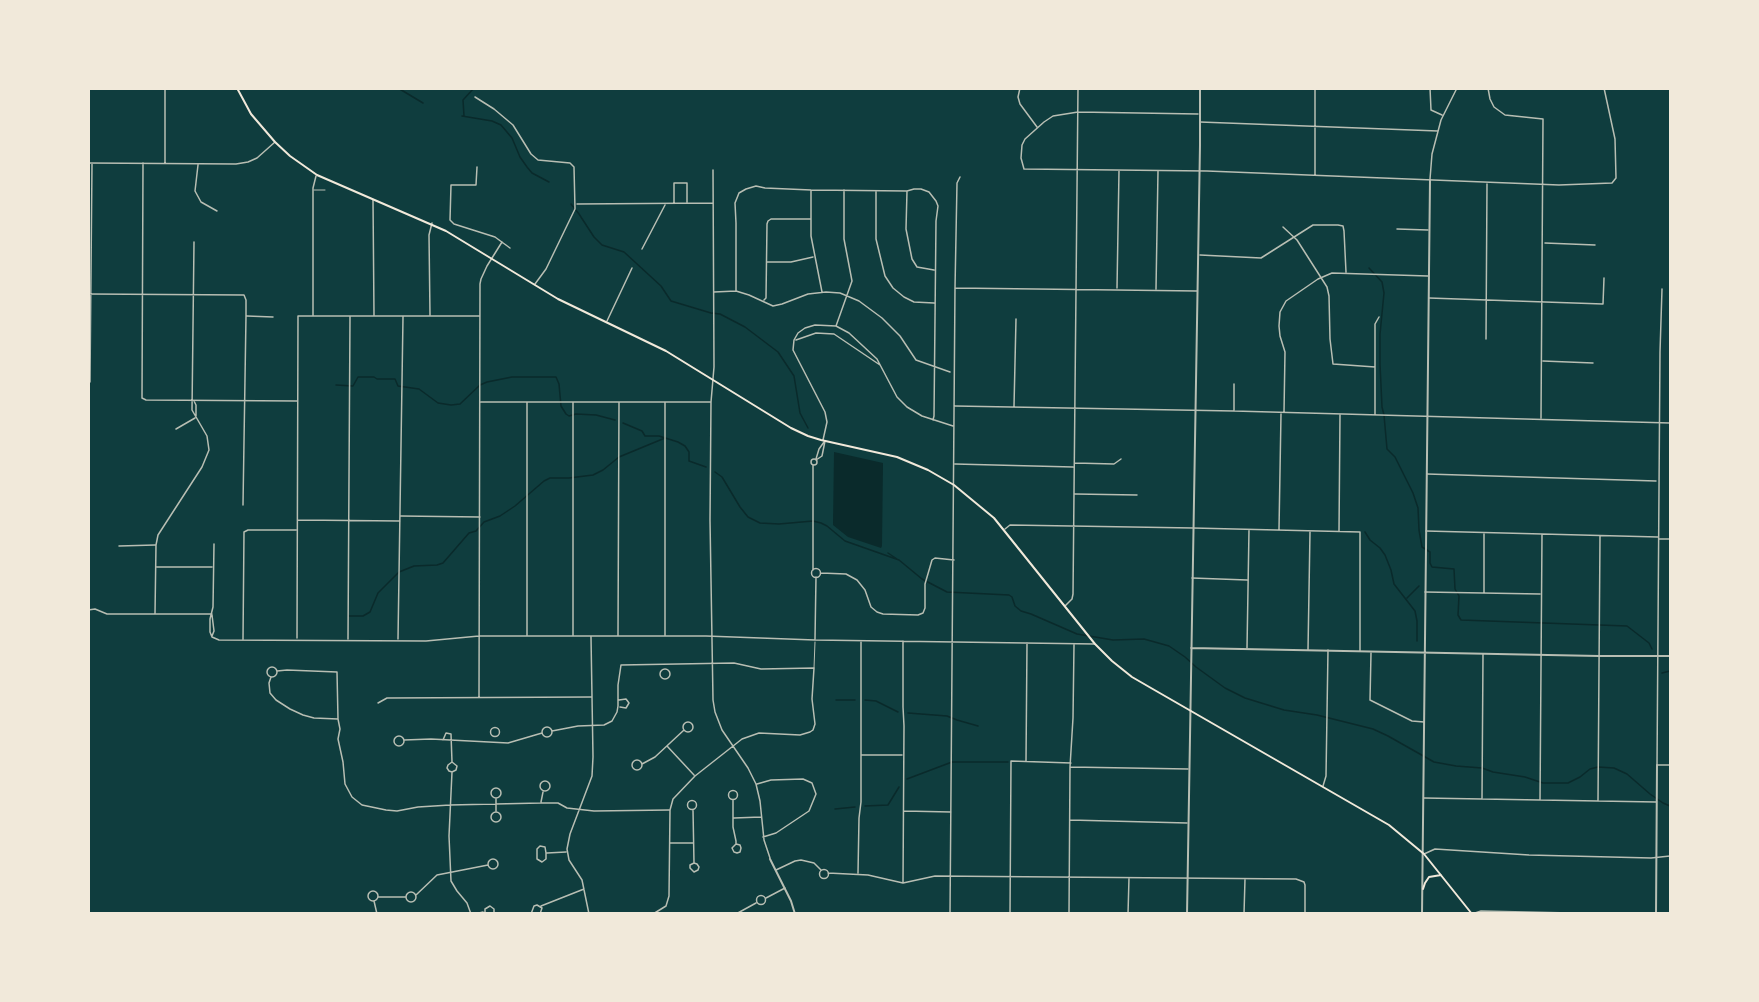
<!DOCTYPE html>
<html>
<head>
<meta charset="utf-8">
<style>
	body { margin:0 }
	#map { position:relative; width:1759px; height:1002px; overflow:hidden; background:#0f3d3e; font-family:Karla,sans-serif }
	canvas { display:block }
	.frame { position:absolute; inset:0; border:90px solid #f1e9da; pointer-events:none }
</style>
</head>
<body>
<div id="map">
<canvas width="1759" height="1002"></canvas>
<div class="frame"></div>
</div>
<script>
const ctx = document.querySelector('canvas').getContext('2d');
ctx.lineJoin = 'round';
function paint(path, color) {
  ctx.fillStyle = color;
  ctx.fill(path, 'evenodd');
}
function poly(rows) {
  const path = new Path2D();
  for (const r of rows) {
    if (r.length === 3) {
      path.moveTo(r[0] + r[2], r[1]);
      path.arc(r[0], r[1], r[2], 0, 2 * Math.PI);
      continue;
    }
    path.moveTo(r[0], r[1]);
    for (let i = 2; i < r.length; i += 2) path.lineTo(r[i], r[i + 1]);
  }
  return path;
}
function strokePath(path, color, width, dash) {
  ctx.strokeStyle = color;
  ctx.lineWidth = width;
  ctx.lineCap = dash ? 'butt' : 'round';
  ctx.setLineDash(dash || []);
  ctx.stroke(path);
}
const water = poly([
	[834,452,883,463,882,546,881,548,848,537,833,525]
]);
const stream = poly([
	[398,88,423,103],
	[462,116,492,121,501,125,512,138,520,157,527,167,532,173,549,182],
	[464,116,463,100,474,88],
	[571,204,579,214,594,237,602,245,624,252,661,286,671,301,711,313,720,314,745,327,778,352,794,376,800,413,808,428],
	[1369,268,1382,282,1384,293,1380,334,1380,364,1382,407,1384,415,1387,449,1395,457,1413,493,1418,508,1419,530,1422,547,1430,552,1430,563,1432,567,1454,569,1455,589,1459,596,1458,615,1461,620,1627,626,1649,643,1652,649],
	[336,385,353,386,358,377,374,377,377,379,395,379,398,386,419,389,438,403,451,405,460,404,480,385,487,382,512,377,556,377,559,384,561,406,566,414,569,416,576,414,596,415,615,420],
	[623,423,642,431,645,436,659,436,678,442,685,446,689,452,689,461,706,467],
	[715,472,722,477,740,507,748,517,760,523,779,524,813,521,821,523,827,526,845,541,899,560,922,579,947,592,1009,595,1012,597,1015,606,1021,611,1031,614,1077,634,1113,640,1144,639,1169,646,1185,657,1196,667,1225,688,1245,698,1284,710,1317,715,1373,729,1388,736,1434,762,1456,766,1482,768,1493,772,1525,777,1543,783,1568,783,1580,777,1590,769,1598,767,1614,768,1627,774,1650,794,1663,803,1670,806],
	[1365,532,1370,540,1380,548,1385,555,1391,570,1394,584,1415,611,1417,621,1417,641],
	[888,553,897,559],
	[1407,598,1419,586],
	[349,616,363,616,370,612,378,593,399,572,414,566,437,565,443,563,469,533,476,531,484,522,500,516,515,506,544,481,550,478,569,478,593,475,603,470,619,457,665,438],
	[1662,673,1670,671],
	[836,700,855,700],
	[865,700,876,701,898,712],
	[908,713,947,716,957,720,978,726],
	[907,779,952,762,1008,762],
	[865,806,888,805,899,787],
	[835,809,855,807]
]);
const service = poly([
	[314,190,325,190],
	[814,668,815,642]
]);
const minor = poly([
	[165,88,165,163],
	[1020,88,1018,97,1020,104,1037,127],
	[1430,88,1431,110,1442,115],
	[1488,88,1490,99,1494,107,1505,115,1543,119,1541,418],
	[475,97,494,109,513,125,531,154,538,160,570,163,574,167,575,209,546,269,535,284],
	[1198,114,1078,112,1053,116,1044,122,1025,139,1022,145,1021,158,1024,169,1207,171,1559,185,1612,183,1616,178,1615,139,1604,88],
	[1200,122,1438,131],
	[88,163,236,164,248,162,257,158,275,142],
	[143,163,142,398,146,400,297,401],
	[198,165,195,191,201,202,217,211],
	[477,167,476,185,451,185,450,220,454,224,495,237,510,248],
	[713,170,714,367,711,402,710,520,713,700,715,712,722,730,748,768,756,784,760,801,764,840,770,858],
	[1315,175,1315,88],
	[1430,179,1432,154,1441,120,1457,88],
	[811,190,811,236,822,292],
	[907,191,906,229,912,259,917,267,934,270],
	[876,192,876,239,885,276,893,288,904,297,914,302,934,303],
	[373,200,374,315],
	[674,203,674,183,687,183,687,202],
	[577,204,713,203],
	[1283,227,1297,240,1327,287,1329,296,1330,339,1333,364,1375,367],
	[1397,229,1428,230],
	[1545,243,1595,245],
	[642,249,665,205],
	[1200,255,1261,258,1313,225,1338,225,1343,226,1344,231,1346,272],
	[767,262,791,262,813,257],
	[955,288,1197,291],
	[1117,288,1119,171],
	[1156,289,1158,171],
	[1662,289,1660,352,1657,765,1670,765],
	[736,291,736,223,735,203,739,193,746,189,756,186,765,188,811,190,907,191,914,189,921,189,929,192,936,201,938,206,936,221,934,416,933,420],
	[714,292,736,291,749,295,773,306,782,304,808,294,826,292,840,293,859,301,882,318,900,336,916,360,950,372],
	[88,294,244,295,246,300,246,316,243,505],
	[1429,298,1603,304,1604,278],
	[764,300,766,298,767,224,768,221,771,219,811,219],
	[313,315,313,188,316,176],
	[430,315,429,235,432,223],
	[247,316,273,317],
	[607,321,632,268],
	[836,326,852,281,844,239,844,190],
	[1486,339,1487,184],
	[796,340,816,333,834,334,880,365],
	[1543,361,1593,363],
	[90,382,92,164],
	[194,401,196,405,196,416],
	[481,402,710,402],
	[573,402,573,635],
	[665,402,665,635],
	[955,406,1234,411,1670,423],
	[1014,406,1016,319],
	[1234,410,1234,384],
	[1284,412,1285,352,1280,336,1279,326,1280,312,1286,301,1318,279,1332,273,1428,276],
	[1375,414,1375,324,1379,317],
	[176,429,195,418],
	[823,440,827,422,825,412,793,350,794,340,798,333,805,328,815,325,836,326,849,333,877,359,897,397,907,407,922,416,953,426],
	[814,462,3],
	[816,459,819,449,824,442],
	[816,460,822,456,825,441],
	[1075,463,1114,464,1121,459],
	[955,464,1073,467],
	[813,465,813,570],
	[1427,474,1656,481],
	[1075,494,1137,495],
	[401,516,480,517],
	[298,520,400,521],
	[1005,529,1010,525,1193,528,1360,532,1360,651],
	[1279,529,1281,414],
	[1339,531,1340,415],
	[1426,531,1658,537],
	[1659,539,1670,539],
	[119,546,155,545],
	[157,567,212,567],
	[816,573,4.5],
	[821,573,846,574,857,580,865,590,871,607,877,612,883,614,918,615,923,613,925,608,925,584,932,560,935,558,954,560],
	[1192,578,1247,580],
	[1425,592,1540,594],
	[1484,592,1484,534],
	[1065,606,1072,599,1073,594,1078,88],
	[88,610,95,609,107,614,212,614],
	[155,614,156,545,158,535,202,467,209,450,207,436,192,410,194,242],
	[527,635,527,402],
	[618,635,619,402],
	[212,636,214,631,212,615],
	[212,637,219,640,426,641,479,636,706,636,815,640,1095,644],
	[212,637,210,632,210,619,213,607,214,544],
	[297,638,298,316,480,316],
	[243,639,244,532,248,530,296,530],
	[348,639,350,317],
	[398,639,403,317],
	[815,639,816,577],
	[1247,648,1249,530],
	[1308,650,1310,532],
	[1371,653,1370,700,1412,721,1424,722],
	[272,672,5],
	[665,674,5],
	[277,671,287,670,337,672,338,719,340,729,338,739,343,762,345,784,352,797,362,805,386,810,397,811,418,807,450,805,541,803,558,803,567,808,594,811,669,810],
	[271,677,269,683,270,693,276,700,290,709,303,715,314,718,338,719],
	[479,697,480,284,481,279,487,266,502,242],
	[619,700,626,699,629,703,626,708,620,707],
	[378,703,387,698,591,697],
	[688,727,5],
	[547,732,5],
	[495,732,4.5],
	[552,731,578,726,604,725,612,721,617,712,618,706,618,685,621,665,734,663,761,669,814,668,812,699,815,724,813,730,810,732,800,735,759,733,742,739,695,776,673,799,670,810,669,896,666,906,653,914],
	[399,741,5],
	[404,740,431,739,508,743,542,733],
	[443,740,446,733,451,734,452,762,448,765,447,768,449,771,452,772,456,770,457,766,452,762],
	[667,746,694,775],
	[862,755,902,755],
	[637,765,5],
	[1026,761,1027,643],
	[642,764,655,757,684,730],
	[1070,767,1188,769],
	[452,772,449,836,451,881,457,891,467,903,471,914],
	[545,786,5],
	[757,784,771,780,803,779,812,783,816,794,809,811,776,833,763,837],
	[1323,786,1326,776,1328,650],
	[496,793,5],
	[733,795,4.5],
	[1424,798,1656,802],
	[1482,798,1483,654],
	[733,800,733,827,736,841,736,844,732,848,734,852,737,853,740,852,741,848,740,845,736,844],
	[1540,800,1542,534],
	[692,805,4.5],
	[1598,801,1600,536],
	[541,802,543,792],
	[693,810,694,863,690,865,690,868,694,872,698,870,699,867,697,864,694,863],
	[496,811,496,798],
	[904,811,951,812],
	[496,817,5],
	[734,818,761,817],
	[1070,820,1187,823],
	[670,843,693,843],
	[540,846,545,847,546,853,546,859,542,862,537,859,537,849,540,846],
	[547,853,566,852],
	[1424,854,1435,849,1529,855,1651,858,1670,856],
	[493,864,5],
	[824,874,4.5],
	[776,870,795,861,801,860,814,863,821,870],
	[828,873,868,875,903,883,935,876,1296,879,1304,882,1305,885,1305,914],
	[858,873,859,818,861,802,861,641],
	[903,882,904,726,903,707,903,641],
	[373,896,5],
	[411,897,5],
	[416,895,437,875,488,865],
	[761,900,4.5],
	[379,897,406,897],
	[766,898,785,888],
	[374,901,377,914],
	[541,906,584,889],
	[1656,913,1670,913],
	[475,914,483,912],
	[485,914,485,909,490,906,494,909,494,914],
	[531,914,534,906,537,905,542,908,540,914],
	[589,914,582,880,569,860,567,849,570,834,592,776,593,757,591,637],
	[736,914,756,903],
	[950,914,955,288,957,183,960,177],
	[1010,914,1011,761,1071,763],
	[1069,914,1070,767,1073,718,1074,645],
	[1128,914,1129,878],
	[1244,914,1245,879],
	[1472,914,1481,911,1616,914]
]);
const tertiary = poly([
	[1191,648,1599,656,1670,656],
	[770,859,791,901,795,914],
	[1187,914,1200,145,1200,88],
	[1422,914,1430,180],
	[1656,914,1657,765]
]);
const primary = poly([
	[237,88,251,114,275,142,290,156,317,175,446,231,558,299,666,351,791,428,808,436,821,440,897,457,928,470,954,485,994,518,1095,644,1112,661,1132,677,1151,688,1389,825,1424,854,1472,914],
	[1423,889,1425,883,1429,877,1441,875]
]);
paint(water, '#0a2a2b');
strokePath(stream, '#0a2a2b', 1.5);
strokePath(service, '#b8beb3', 1);
strokePath(minor, '#b8beb3', 1.5);
strokePath(tertiary, '#b8beb3', 2);
strokePath(primary, '#f1e9da', 2);
</script>
</body>
</html>
